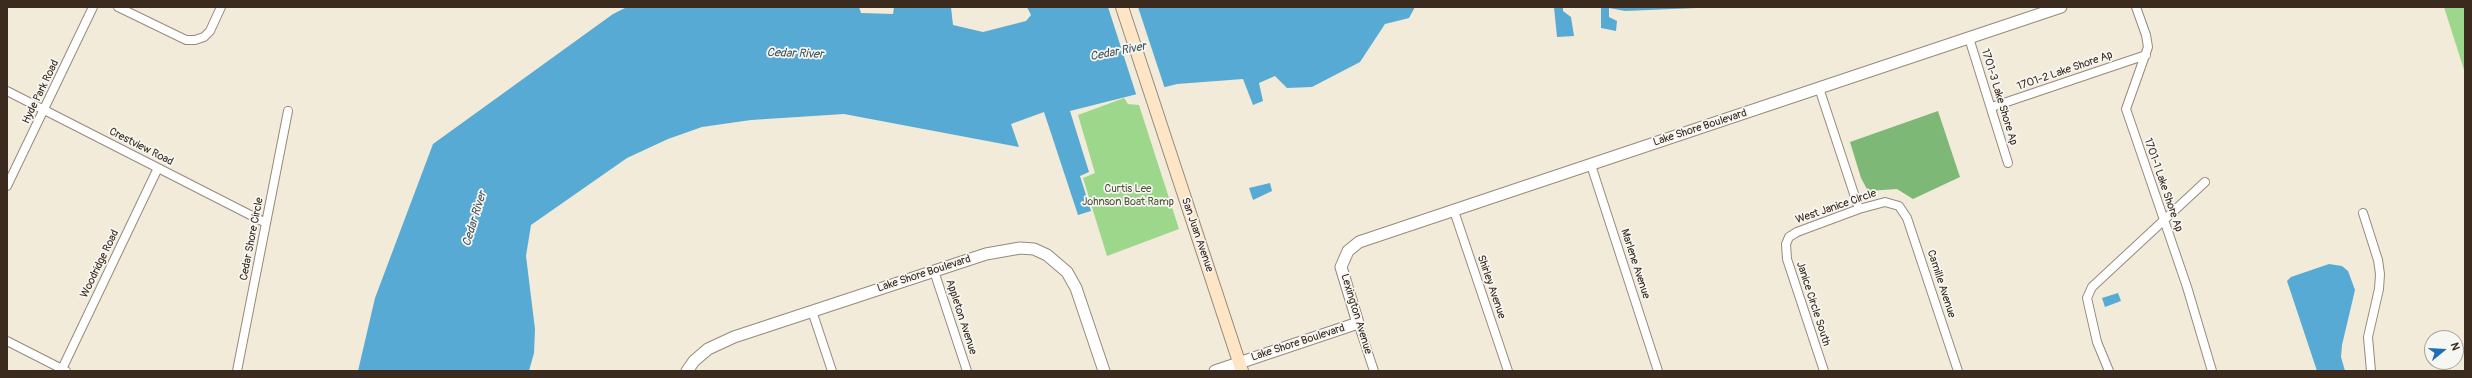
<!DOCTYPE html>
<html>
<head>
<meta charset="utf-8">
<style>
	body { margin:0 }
	#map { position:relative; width:2472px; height:378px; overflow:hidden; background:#f2ebda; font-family:Pangolin,sans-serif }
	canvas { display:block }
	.frame { position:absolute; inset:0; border:8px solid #3b2a1e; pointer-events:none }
	.north { position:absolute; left:2424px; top:330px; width:40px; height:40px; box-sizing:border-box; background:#f6f6f2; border:1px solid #aba49d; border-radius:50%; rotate:72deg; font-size:11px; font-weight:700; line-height:16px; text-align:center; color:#3b2a1e }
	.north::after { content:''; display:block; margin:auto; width:14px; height:18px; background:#1f6fb2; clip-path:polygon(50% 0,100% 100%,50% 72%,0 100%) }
</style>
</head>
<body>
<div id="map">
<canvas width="2472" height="378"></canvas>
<div class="frame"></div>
<div class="north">N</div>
</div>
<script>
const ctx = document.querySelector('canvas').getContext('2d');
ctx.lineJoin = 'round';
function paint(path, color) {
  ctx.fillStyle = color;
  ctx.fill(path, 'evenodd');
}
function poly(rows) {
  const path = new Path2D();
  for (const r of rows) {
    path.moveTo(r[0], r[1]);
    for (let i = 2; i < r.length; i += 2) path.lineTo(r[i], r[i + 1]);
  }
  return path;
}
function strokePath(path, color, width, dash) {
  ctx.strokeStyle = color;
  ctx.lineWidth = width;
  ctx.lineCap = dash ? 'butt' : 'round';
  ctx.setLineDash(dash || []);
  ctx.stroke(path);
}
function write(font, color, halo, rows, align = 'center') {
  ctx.font = font + ' Pangolin,sans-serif';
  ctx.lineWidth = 3.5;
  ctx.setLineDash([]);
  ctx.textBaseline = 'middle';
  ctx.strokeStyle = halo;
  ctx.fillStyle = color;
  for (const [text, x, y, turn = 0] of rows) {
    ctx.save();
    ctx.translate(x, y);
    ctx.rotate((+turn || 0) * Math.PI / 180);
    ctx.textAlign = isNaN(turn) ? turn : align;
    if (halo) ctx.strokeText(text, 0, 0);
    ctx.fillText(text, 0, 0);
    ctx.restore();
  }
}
const green = poly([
	[2444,7,2465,7,2465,73],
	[1124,98,1128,104,1139,105,1179,229,1107,256,1083,178,1095,173,1078,115]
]);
const forest = poly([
	[1938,111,1960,177,1913,199,1897,189,1868,191,1861,178,1850,142]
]);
const water = poly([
	[627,7,859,7,861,13,893,14,894,7,951,7,953,25,983,32,1026,21,1031,15,1027,7,1415,7,1409,18,1385,24,1360,62,1312,87,1287,88,1275,76,1259,83,1263,101,1253,105,1243,79,1177,84,1070,111,1089,172,1080,176,1091,211,1078,215,1044,112,1011,124,1019,147,844,114,751,120,702,127,668,139,627,158,531,225,526,256,535,329,534,353,529,371,358,371,375,298,433,144,613,14],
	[1554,7,1563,7,1563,11,1571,17,1574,36,1557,37],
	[1601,7,1720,7,1625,11,1609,8,1609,17,1617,21,1616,31,1601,28],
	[1270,183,1272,191,1253,200,1249,188],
	[2329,264,2342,266,2348,271,2355,290,2342,345,2341,357,2345,371,2317,371,2287,281,2291,277],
	[2118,293,2121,301,2105,307,2102,298]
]);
const pier = poly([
	[1108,7,1138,7,1165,89,1137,97]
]);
const minor = poly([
	[118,7,186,40,195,40,204,37,210,31,221,7],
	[2136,7,2146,35,2148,47,2126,109,2187,287,2212,371],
	[1969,38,2008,163],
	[1819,88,1859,209],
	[7,91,266,223],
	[1992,107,2146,55],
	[1591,165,1658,371],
	[7,186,93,7],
	[1454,211,1508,371],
	[2363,213,2378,260,2380,274,2379,289,2368,337,2371,371],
	[934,271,967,371],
	[812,311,832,371],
	[1358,323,1374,371],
	[7,341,66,371],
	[62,369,158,168],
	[237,371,288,111],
	[1824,371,1787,259,1786,244,1789,237,1797,232,1859,209,1885,202,1899,206,1907,218,1958,371],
	[2109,371,2097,342,2087,298,2092,287,2205,182]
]);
const tertiary = poly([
	[687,371,694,361,708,349,734,337,986,254,1020,248,1034,249,1047,255,1067,272,1076,288,1104,371],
	[1215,371,1358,323,1341,267,1348,251,1359,242,2061,7]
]);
const secondary = poly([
	[1122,7,1242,371]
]);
const streetNames = [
	["1701-2 Lake Shore Ap",2065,71,-19],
	["Hyde Park Road",41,92,-64],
	["1701-3 Lake Shore Ap",1999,97,73],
	["Lake Shore Boulevard",1700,128,-18],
	["Crestview Road",141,147,27],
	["1701-1 Lake Shore Ap",2163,185,71],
	["West Janice Circle",1836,207,-19],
	["San Juan Avenue",1197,235,71],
	["Cedar Shore Circle",252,239,-79],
	["Woodridge Road",100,264,-64],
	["Marlene Avenue",1635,264,72],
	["Lake Shore Boulevard",924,274,-18],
	["Camille Avenue",1941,284,72],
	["Shirley Avenue",1491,287,71],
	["Janice Circle South",1813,304,72],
	["Lexington Avenue",1356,314,73],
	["Appleton Avenue",961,317,72],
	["Lake Shore Boulevard",1298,343,-18]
];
const parkNames = [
	["Curtis Lee",1128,189],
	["Johnson Boat Ramp",1128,202]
];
const waterNames = [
	["Cedar River",1118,52,-11],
	["Cedar River",795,54,2],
	["Cedar River",475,219,-73]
];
paint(green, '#9cd78b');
paint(forest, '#7db877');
paint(water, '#57aad3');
paint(pier, '#f2ebda');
strokePath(minor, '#968a7c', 10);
strokePath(tertiary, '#968a7c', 13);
strokePath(secondary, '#968a7c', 14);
strokePath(minor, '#fff', 8);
strokePath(tertiary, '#fff', 11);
strokePath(secondary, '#fde5c5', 12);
write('11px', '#3b2a1e', '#f6f6f2', streetNames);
write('11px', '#535539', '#f6f6f2', parkNames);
write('italic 12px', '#45575d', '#f6f6f2', waterNames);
</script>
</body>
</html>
